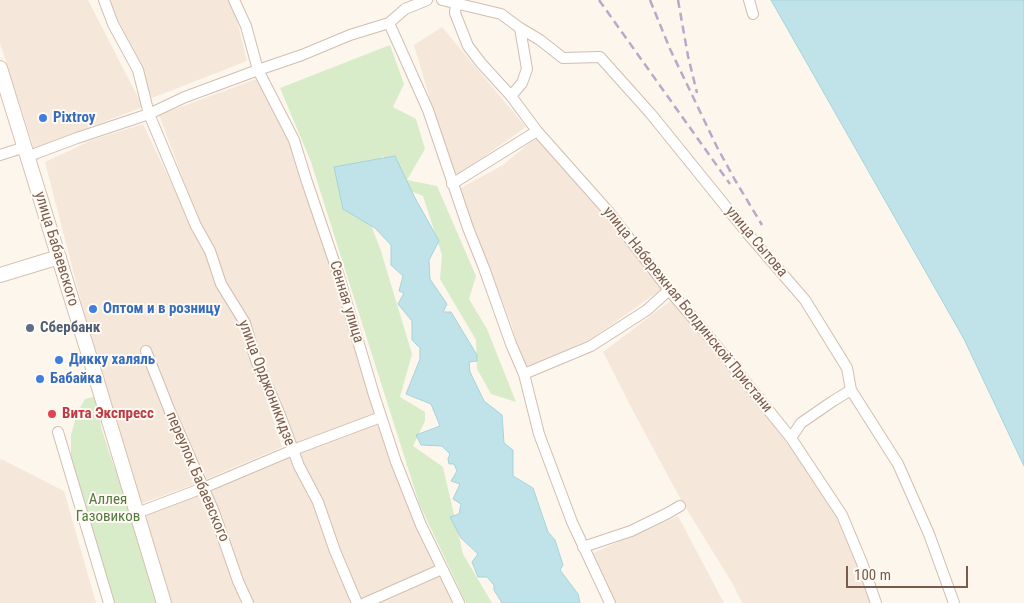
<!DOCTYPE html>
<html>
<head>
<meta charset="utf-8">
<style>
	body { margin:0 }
	#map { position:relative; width:1024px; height:603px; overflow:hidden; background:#fdf6ec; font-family:"Roboto Condensed",sans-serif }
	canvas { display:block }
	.scale { position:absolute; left:846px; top:566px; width:122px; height:22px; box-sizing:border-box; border:2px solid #7a5c4d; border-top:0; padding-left:6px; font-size:15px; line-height:18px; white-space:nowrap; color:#7a5c4d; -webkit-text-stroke:4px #fffaf3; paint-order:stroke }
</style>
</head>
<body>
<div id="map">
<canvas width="1024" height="603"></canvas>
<div class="scale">100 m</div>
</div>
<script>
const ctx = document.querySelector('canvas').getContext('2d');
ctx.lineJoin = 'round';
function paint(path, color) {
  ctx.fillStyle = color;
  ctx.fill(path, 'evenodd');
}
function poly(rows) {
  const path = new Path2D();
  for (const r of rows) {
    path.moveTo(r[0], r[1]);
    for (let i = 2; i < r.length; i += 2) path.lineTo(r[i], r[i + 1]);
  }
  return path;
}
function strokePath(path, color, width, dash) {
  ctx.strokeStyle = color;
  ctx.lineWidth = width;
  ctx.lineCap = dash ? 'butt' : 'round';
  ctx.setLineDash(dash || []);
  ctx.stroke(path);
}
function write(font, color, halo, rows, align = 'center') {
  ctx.font = font + ' "Roboto Condensed",sans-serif';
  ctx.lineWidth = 4;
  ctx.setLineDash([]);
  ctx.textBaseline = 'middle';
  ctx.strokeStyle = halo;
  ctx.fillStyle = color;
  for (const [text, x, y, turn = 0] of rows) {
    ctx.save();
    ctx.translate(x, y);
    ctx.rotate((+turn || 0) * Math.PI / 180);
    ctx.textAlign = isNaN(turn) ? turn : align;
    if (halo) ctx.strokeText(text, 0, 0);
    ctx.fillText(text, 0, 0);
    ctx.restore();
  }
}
const residential = poly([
	[0,0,88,0,143,107,34,148,0,43],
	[104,0,230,0,235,12,247,61,152,98],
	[442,27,526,127,455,177,434,113,414,45],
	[259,78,293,145,378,416,294,447,223,280,192,203,159,115],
	[143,124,238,323,262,386,282,447,204,480,176,421,148,345,140,348,195,484,140,504,91,340,45,162,92,140],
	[539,135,608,214,662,289,591,339,524,368,512,326,485,257,463,206,459,189,503,165],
	[673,299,737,376,795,454,838,519,864,578,872,603,742,603,734,586,681,500,632,409,603,352],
	[380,420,439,567,359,602,296,451],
	[291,452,355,603,252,603,206,489],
	[1,459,64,491,96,603,0,603,0,461],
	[203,490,242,603,170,603,141,515],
	[678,516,724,603,616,603,593,553],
	[440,572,455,603,369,603]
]);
const green = poly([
	[390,45,404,84,393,107,416,119,425,149,407,180,437,186,476,276,469,299,487,329,516,402,491,394,477,369,476,340,440,279,442,255,423,196,398,186,383,156,359,194,380,248,412,354,400,397,425,412,425,421,413,446,443,467,463,554,492,603,466,603,419,503,311,162,280,88],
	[94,397,98,404,101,427,114,467,122,480,159,603,115,603,87,517,71,456,71,435,77,413,85,399]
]);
const water = poly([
	[771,0,1024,0,1024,466,964,339,771,0],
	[395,156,414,196,439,241,429,260,430,279,447,304,443,312,451,312,477,355,477,361,469,362,470,372,484,401,502,415,504,443,513,450,513,476,533,488,548,532,555,540,563,565,560,570,578,594,580,603,502,603,494,590,494,585,487,577,478,577,472,562,478,554,461,538,450,517,459,514,461,504,453,499,460,484,451,481,457,471,454,464,449,464,448,459,450,454,442,446,421,445,416,435,440,426,431,404,406,394,420,359,420,348,412,340,412,321,398,304,404,293,399,291,403,276,391,265,391,245,375,228,343,209,334,167,395,156]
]);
const minor = poly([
	[104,0,113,24,138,70,149,114,196,226,210,251,221,284,245,323,256,360,280,415,299,466,318,502,335,551,357,603],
	[234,0,246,26,258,70,294,140,307,182,338,273,374,395,396,462,421,525,459,603],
	[442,0,501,14,520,28,540,40,563,58,600,57,651,114,748,234,805,300,847,368,851,390,898,464,929,534,954,603],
	[749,0,753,14],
	[456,4,455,13,468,46,481,63,511,96],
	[389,23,428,110,468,228,484,268,511,344,524,374,539,434,572,522,610,603],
	[520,28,527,69,522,83,511,96,537,131,608,211,669,290,711,339,791,438,842,515,862,563,876,603],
	[0,155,25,147],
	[28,157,37,153,77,138,149,114,185,97,258,70,302,55,350,35,389,23,405,9,427,0],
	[452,184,537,131],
	[146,351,171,414,214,512,238,581,248,603],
	[524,374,591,346,647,310,669,290],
	[58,432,109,603],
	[791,438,801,423,833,401,851,390],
	[137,513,203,488,293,450,381,417],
	[583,547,631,531,668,513,680,506],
	[365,603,442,569]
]);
const secondary = poly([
	[0,68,93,368,164,603],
	[0,275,59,257]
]);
const rail = poly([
	[599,0,730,184],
	[650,0,670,49,717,147,735,180,762,225],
	[678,0,688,56,697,93]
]);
const markers = [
	[43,118,5,"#3f7fe0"],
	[93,309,5,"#3f7fe0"],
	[30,328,5,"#5c6f8a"],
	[59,360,5,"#3f7fe0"],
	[40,379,5,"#3f7fe0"],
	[52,414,5,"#e0444e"]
];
const shopNames = [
	["Pixtroy",53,118],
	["Оптом и в розницу",103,309],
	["Дикку халяль",69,360],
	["Бабайка",50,379]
];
const streetNames = [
	["улица Сытова",756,242,50],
	["улица Бабаевского",56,249,73],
	["Сенная улица",346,302,73],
	["улица Набережная Болдинской Пристани",687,310,51],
	["улица Орджоникидзе",266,383,69],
	["переулок Бабаевского",197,477,67]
];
const serviceNames = [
	["Сбербанк",40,328]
];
const healthNames = [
	["Вита Экспресс",62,414]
];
const parkNames = [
	["Аллея",108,500],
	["Газовиков",108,517]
];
paint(residential, '#f5e8da');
paint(green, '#d8ecc9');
paint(water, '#bfe3e8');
strokePath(water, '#a5d3da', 1);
strokePath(minor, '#d1beb0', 12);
strokePath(secondary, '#d6c0b0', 16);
strokePath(minor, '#fff', 10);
strokePath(secondary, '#fff', 14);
strokePath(rail, '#b9a8c9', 2.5, [8, 5]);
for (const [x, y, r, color] of markers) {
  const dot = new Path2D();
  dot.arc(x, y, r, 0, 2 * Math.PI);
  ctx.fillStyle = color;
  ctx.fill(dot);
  strokePath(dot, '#fffaf3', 2);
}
write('bold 15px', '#366cbe', '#fffaf3', shopNames, 'left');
write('15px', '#7a5c4d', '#fffaf3', streetNames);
write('bold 15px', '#4e5e75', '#fffaf3', serviceNames, 'left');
write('bold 15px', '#be3a42', '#fffaf3', healthNames, 'left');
write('15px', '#537a41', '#fffaf3', parkNames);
</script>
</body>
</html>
